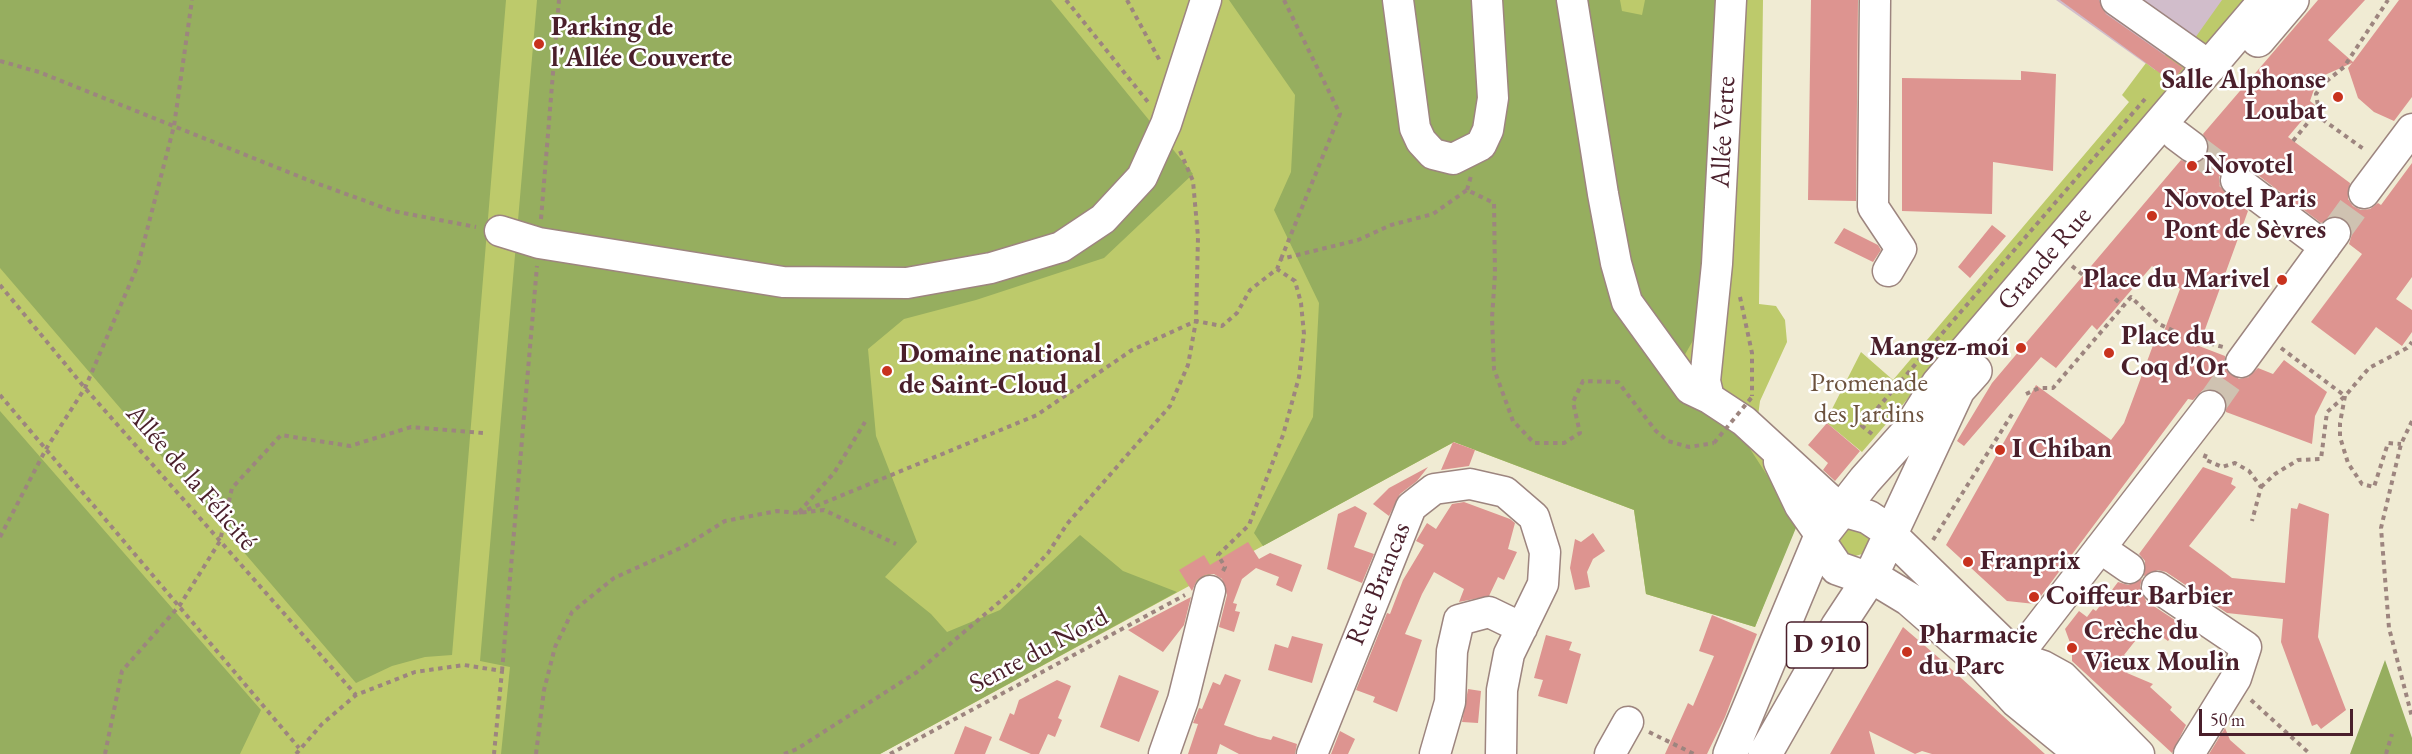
<!DOCTYPE html>
<html>
<head>
<meta charset="utf-8">
<style>
	body { margin:0 }
	#map { position:relative; width:2412px; height:754px; overflow:hidden; background:#f0ebd3; font-family:"EB Garamond",serif }
	canvas { display:block }
	.scale { position:absolute; left:2199px; top:709px; width:154px; height:27px; box-sizing:border-box; border:3px solid #4a1f2b; border-top:0; padding-left:8px; font-size:18px; line-height:21px; white-space:nowrap; color:#4a1f2b; -webkit-text-stroke:4px #fff; paint-order:stroke }
</style>
</head>
<body>
<div id="map">
<canvas width="2412" height="754"></canvas>
<div class="scale">50 m</div>
</div>
<script>
const ctx = document.querySelector('canvas').getContext('2d');
ctx.lineJoin = 'round';
function paint(path, color) {
  ctx.fillStyle = color;
  ctx.fill(path, 'evenodd');
}
function poly(rows) {
  const path = new Path2D();
  for (const r of rows) {
    path.moveTo(r[0], r[1]);
    for (let i = 2; i < r.length; i += 2) path.lineTo(r[i], r[i + 1]);
  }
  return path;
}
function strokePath(path, color, width, dash) {
  ctx.strokeStyle = color;
  ctx.lineWidth = width;
  ctx.lineCap = dash ? 'butt' : 'round';
  ctx.setLineDash(dash || []);
  ctx.stroke(path);
}
function write(font, color, halo, rows, align = 'center') {
  ctx.font = font + ' "EB Garamond",serif';
  ctx.lineWidth = 5;
  ctx.setLineDash([]);
  ctx.textBaseline = 'middle';
  ctx.strokeStyle = halo;
  ctx.fillStyle = color;
  for (const [text, x, y, turn = 0] of rows) {
    ctx.save();
    ctx.translate(x, y);
    ctx.rotate((+turn || 0) * Math.PI / 180);
    ctx.textAlign = isNaN(turn) ? turn : align;
    if (halo) ctx.strokeText(text, 0, 0);
    ctx.fillText(text, 0, 0);
    ctx.restore();
  }
}
const industrial = poly([
	[2056,0,2249,0,2177,86]
]);
const green = poly([
	[0,0,1763,0,1759,304,1776,306,1785,320,1787,342,1760,401,1758,416,1833,482,1794,528,1755,627,1646,594,1634,510,1454,442,880,754,0,754],
	[2222,0,2251,0,1862,452,1827,423,1831,411,1861,352,1893,380,2129,102,2122,95,2146,63,2155,70,2183,30,2195,38],
	[1852,525,1867,535,1869,540,1862,554,1852,557,1839,548,1837,538]
]);
const forest = poly([
	[0,0,506,0,452,655,425,657,392,666,356,683,0,268],
	[537,0,1051,0,1193,174,1104,258,976,300,904,319,868,349,876,436,917,542,885,577,931,614,947,632,1000,610,1080,535,1123,571,1177,592,880,754,501,754,510,667,480,661],
	[1229,0,1620,0,1622,11,1642,15,1645,0,1723,0,1703,323,1672,377,1741,435,1798,523,1755,627,1646,594,1634,510,1454,442,1263,546,1254,533,1313,417,1319,303,1274,210,1291,172,1295,95],
	[0,411,261,710,240,754,0,754],
	[2385,660,2412,738,2412,754,2350,754]
]);
const building = poly([
	[1811,0,1858,0,1856,201,1808,200],
	[2060,0,2099,0,2106,14,2183,68,2173,80,2168,79],
	[2318,0,2365,0,2328,40,2353,62,2399,0,2412,0,2412,97,2394,121,2374,112,2358,98,2348,68,2352,63,2318,78,2310,101,2315,105,2288,137,2350,183,2348,199,2353,206,2361,210,2370,209,2378,203,2381,205,2412,163,2412,277,2396,299,2412,310,2412,332,2402,346,2376,327,2355,355,2311,322,2362,254,2349,244,2352,234,2350,226,2345,219,2336,216,2321,223,2246,166,2238,163,2229,164,2219,177,2220,186,2248,211,2199,346,2225,356,2226,369,2239,379,2248,377,2258,368,2273,374,2284,360,2327,392,2315,416,2312,444,2226,412,2226,400,2221,393,2213,389,2203,390,2193,400,2188,399,2035,604,2007,601,1946,545,2036,385,2111,440,2124,423,2158,332,2163,334,2180,289,2152,266,2097,330,2092,325,2056,368,2041,357,1964,446,1957,441,1992,383,2181,160,2191,164,2205,158,2209,148,2203,134],
	[2021,71,2056,74,2053,171,1993,162,1992,214,1902,211,1902,78,2021,80],
	[1992,225,2006,236,1970,278,1958,267],
	[1844,228,1878,245,1881,250,1873,262,1834,243],
	[1827,423,1860,451,1835,481,1823,470,1828,463,1808,445],
	[1453,442,1475,450,1469,466,1441,470],
	[1428,467,1417,481,1400,494,1389,516,1373,504,1389,488],
	[2203,467,2233,478,2231,484,2236,487,2189,546,2232,578,2285,583,2291,508,2297,509,2299,503,2329,514,2318,637,2346,710,2321,729,2317,724,2312,726,2281,642,2283,619,2227,613,2166,572,2158,570,2144,576,2145,561,2139,554],
	[1464,502,1510,519,1515,523,1508,549,1517,552,1504,580,1498,577,1489,596,1459,602,1464,589,1434,572,1422,594,1405,634,1422,640,1397,712,1373,702,1375,697,1356,690,1387,613,1390,614,1403,580,1424,545,1416,541,1427,523,1436,529,1452,504],
	[1355,506,1367,513,1354,547,1374,554,1362,583,1327,569,1338,514],
	[1593,533,1605,551,1593,559,1587,572,1590,587,1575,590,1570,568,1575,539,1581,542],
	[1248,542,1259,559,1270,553,1302,565,1292,592,1276,585,1279,577,1256,568,1242,579,1233,603,1237,604,1235,611,1240,612,1234,632,1219,627,1227,595,1222,579,1214,574,1205,575,1197,580,1192,591,1179,570,1204,555,1210,565],
	[2142,579,2140,586,2146,601,2181,624,2168,641,2147,626,2124,655,2135,663,2127,673,2153,684,2150,687,2172,707,2170,710,2186,725,2172,753,2072,661,2072,648,2065,629,2079,611,2087,617,2093,609,2096,611,2118,582,2128,585],
	[1191,597,1184,625,1163,652,1128,630],
	[1712,615,1757,634,1725,717,1707,754,1665,754,1688,703,1693,706,1714,656,1699,651],
	[1903,627,1939,658,2045,754,1932,754,1922,751,1915,754,1869,731,1875,754,1830,754],
	[1546,635,1572,642,1569,650,1581,654,1567,704,1538,696,1543,680,1534,678],
	[1292,636,1323,644,1312,683,1268,670,1275,644,1288,648],
	[1225,674,1241,680,1224,725,1258,737,1271,740,1273,736,1297,744,1295,754,1239,754,1220,744,1217,754,1188,754,1198,724,1193,723,1199,708,1202,709,1213,682,1220,685],
	[1119,675,1159,691,1139,742,1100,727],
	[1057,680,1071,686,1058,718,1062,720,1055,737,1048,734,1039,754,1031,754,999,740,1010,713,1014,715,1019,700],
	[1468,689,1481,691,1478,723,1462,722],
	[965,726,992,737,985,754,954,754],
	[2225,728,2230,740,2246,754,2209,754],
	[1340,731,1355,739,1348,754,1331,754]
]);
const minorTunnel = poly([
	[2192,147,2236,180],
	[2335,233,2364,193],
	[2210,406,2241,362]
]);
const path = poly([
	[1066,0,1148,102],
	[1127,0,1160,61],
	[0,61,39,72,313,182,393,211,476,227],
	[2313,75,2323,84],
	[2315,114,2365,150],
	[2293,141,2315,114,2318,106,2316,94,2323,84,2344,67,2388,0],
	[1467,190,1471,176],
	[541,219,559,0],
	[1281,259,1340,114,1284,0],
	[2072,266,2083,275],
	[0,285,85,388,356,695],
	[1740,297,1752,353,1752,396],
	[2115,299,2123,306],
	[2201,341,2223,347],
	[2281,348,2345,396],
	[2026,394,2039,388,2053,388,2131,297,2159,324,2174,331],
	[0,395,299,748],
	[2345,396,2340,423,2340,437,2348,463,2362,484,2374,487,2388,443,2401,444],
	[2412,421,2401,444,2381,528,2389,628,2412,717],
	[1872,434,1862,426,2145,99],
	[2206,454,2204,459,2222,467,2235,463,2249,471,2261,487,2252,521],
	[2261,487,2275,474,2298,460,2321,459,2327,412,2345,396,2369,368,2407,348,2412,342],
	[799,512,834,473,865,422],
	[799,513,1037,415,1132,350,1196,321,1222,326,1237,313,1250,290,1277,269,1281,259,1358,240,1391,225,1433,214,1467,190,1494,203,1495,274,1492,318,1494,369,1513,421,1534,443,1564,443,1580,433,1573,402,1583,381,1618,382,1656,431,1668,441,1689,447,1714,443],
	[0,537,46,449,85,388,138,265,174,126,192,0],
	[1933,540,2014,411],
	[1223,571,1225,567,1218,555,1249,525,1283,435,1299,377,1304,334,1301,303,1295,281,1277,269],
	[502,671,537,266],
	[2251,700,2310,754],
	[1649,732,1694,754],
	[105,754,122,671,180,605,220,541,232,488,281,435,350,446,411,427,483,433],
	[296,754,322,724,356,695,415,672,464,665,502,671,494,754],
	[536,754,544,690,555,647,572,612,614,578,685,546,725,521,777,511,799,513,824,510,896,544],
	[784,754,797,749,917,672,1017,587,1048,553,1067,524,1170,406,1188,365,1196,321,1198,237,1193,181,1180,151],
	[890,754,1185,595],
	[2386,754,2392,734]
]);
const minor = poly([
	[1398,0,1415,128,1421,141,1433,154,1453,159,1481,145,1488,130,1493,98,1487,0],
	[1572,0,1603,194,1616,263,1627,302,1690,389,1709,398,1744,421,1840,509],
	[1875,0,1873,207,1901,249,1888,271],
	[2116,0,2211,67],
	[2176,135,2192,147],
	[2236,180,2325,247],
	[2364,193,2412,129],
	[500,231,539,243,783,282,907,283,991,268,1061,247,1103,219,1142,177,1166,124,1206,0],
	[2241,362,2335,233],
	[1709,398,1705,381,1717,264,1731,0],
	[1779,462,1800,506,1821,536],
	[2100,548,2129,568],
	[2157,587,2246,647,2236,678,2189,754],
	[2016,657,2210,406],
	[2016,657,2043,666,2063,677,2139,754],
	[1164,754,1183,700,1210,591],
	[1312,754,1411,507,1434,489,1470,484,1505,492,1534,517,1545,552,1543,584,1509,654,1502,690,1501,754],
	[1435,754,1450,702,1452,651,1459,620,1489,612,1522,628],
	[1610,754,1628,722]
]);
const major = poly([
	[2258,40,2292,0],
	[1840,509,1868,517,1880,525,2016,657,2105,754],
	[1821,536,1822,546,1837,568,1857,575,1871,576,1909,599,1981,662,2017,701,2082,754],
	[1730,754,1821,536,1865,480,1907,433,1938,384,2266,0],
	[1765,754,1838,626,1871,576,1958,390,1975,371]
]);
const pathBridge = poly([
	[1714,443,1752,397]
]);
const markers = [
	[539,44,6,"#c8321e"],
	[2338,97,6,"#c8321e"],
	[2192,166,6,"#c8321e"],
	[2152,216,6,"#c8321e"],
	[2282,280,6,"#c8321e"],
	[2021,348,6,"#c8321e"],
	[2109,353,6,"#c8321e"],
	[887,371,6,"#c8321e"],
	[2000,450,6,"#c8321e"],
	[1968,562,6,"#c8321e"],
	[2034,597,6,"#c8321e"],
	[2072,648,6,"#c8321e"],
	[1907,652,6,"#c8321e"]
];
const shields = [
	[1827,645,81]
];
const shieldNames = [
	["D 910",1827,645]
];
const poiNames = [
	["Parking de",551,28],
	["l'Allée Couverte",551,59],
	["Salle Alphonse",2326,81,"right"],
	["Loubat",2326,112,"right"],
	["Novotel",2204,166],
	["Novotel Paris",2164,200],
	["Pont de Sèvres",2164,231],
	["Place du Marivel",2270,280,"right"],
	["Place du",2121,337],
	["Coq d'Or",2121,368],
	["Mangez-moi",2009,348,"right"],
	["Domaine national",899,355],
	["de Saint-Cloud",899,386],
	["I Chiban",2012,450],
	["Franprix",1980,562],
	["Coiffeur Barbier",2046,597],
	["Crèche du",2084,632],
	["Vieux Moulin",2084,663],
	["Pharmacie",1919,636],
	["du Parc",1919,667]
];
const streetNames = [
	["Allée Verte",1724,132,-87],
	["Grande Rue",2045,259,-49],
	["Allée de la Félicité",191,478,49],
	["Rue Brancas",1379,584,-68],
	["Sente du Nord",1039,651,-28]
];
const parkNames = [
	["Promenade",1869,384],
	["des Jardins",1869,415]
];
paint(industrial, '#d1bdcb');
paint(green, '#bdca6b');
paint(forest, '#96ae5f');
paint(building, '#dd9490');
strokePath(minorTunnel, '#cfc2b1', 30, [30, 15]);
strokePath(minor, '#9d857f', 33);
strokePath(major, '#9d857f', 36);
strokePath(path, '#9d857f', 4, [4.5, 4.5]);
strokePath(minor, '#fff', 30);
strokePath(major, '#fff', 33);
strokePath(pathBridge, '#9d857f', 4, [4.5, 4.5]);
for (const [x, y, r, color] of markers) {
  const dot = new Path2D();
  dot.arc(x, y, r, 0, 2 * Math.PI);
  ctx.fillStyle = color;
  ctx.fill(dot);
  strokePath(dot, '#fff', 2);
}
for (const [x, y, w] of shields) {
  const box = new Path2D();
  box.roundRect(x - w / 2, y - 23, w, 46, 4.5);
  ctx.fillStyle = '#fff';
  ctx.fill(box);
  strokePath(box, '#4a1f2b', 1.5);
}
write('bold 26px', '#4a1f2b', null, shieldNames);
write('bold 27px', '#4a1f2b', '#fff', poiNames, 'left');
write('27px', '#4a1f2b', '#fff', streetNames);
write('27px', '#6c523e', '#fff', parkNames);
</script>
</body>
</html>
